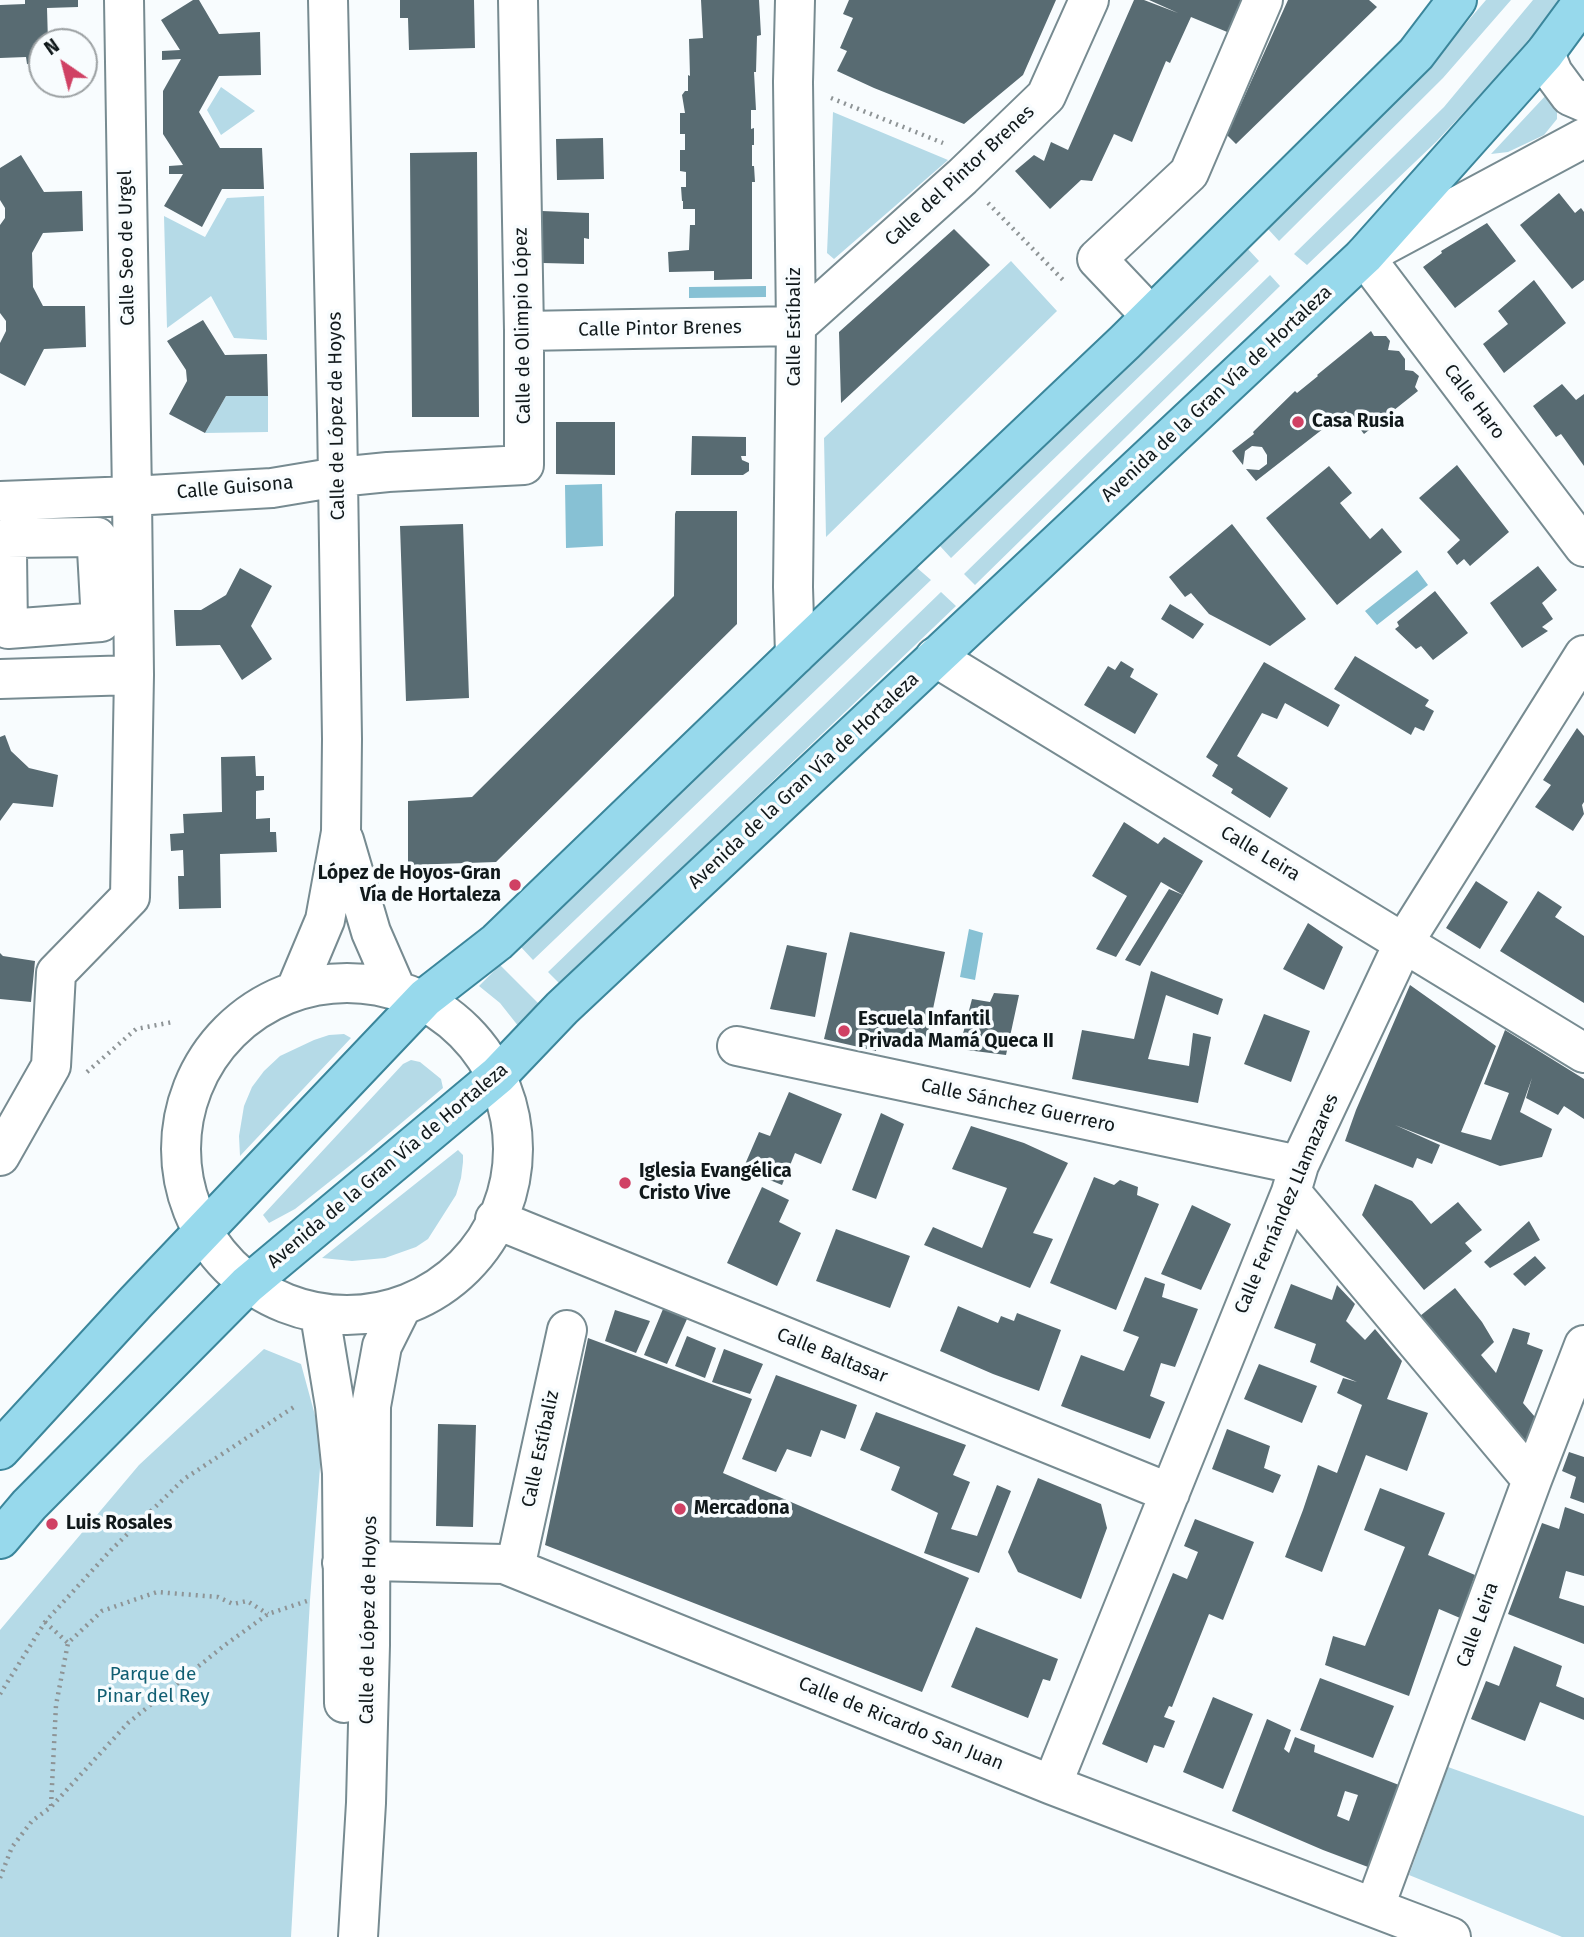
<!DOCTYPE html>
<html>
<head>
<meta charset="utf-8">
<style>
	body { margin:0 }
	#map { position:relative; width:1584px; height:1937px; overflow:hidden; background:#f8fcfe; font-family:"Fira Sans",sans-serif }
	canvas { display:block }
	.north { position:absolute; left:28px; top:28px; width:70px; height:70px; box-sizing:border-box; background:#f8fcfe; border:2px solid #9ca1a3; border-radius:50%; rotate:325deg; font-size:19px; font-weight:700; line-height:28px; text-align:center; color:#11191b }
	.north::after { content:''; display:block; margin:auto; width:24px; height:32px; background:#d04164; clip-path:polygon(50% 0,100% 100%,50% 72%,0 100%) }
</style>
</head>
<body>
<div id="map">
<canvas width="1584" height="1937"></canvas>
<div class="north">N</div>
</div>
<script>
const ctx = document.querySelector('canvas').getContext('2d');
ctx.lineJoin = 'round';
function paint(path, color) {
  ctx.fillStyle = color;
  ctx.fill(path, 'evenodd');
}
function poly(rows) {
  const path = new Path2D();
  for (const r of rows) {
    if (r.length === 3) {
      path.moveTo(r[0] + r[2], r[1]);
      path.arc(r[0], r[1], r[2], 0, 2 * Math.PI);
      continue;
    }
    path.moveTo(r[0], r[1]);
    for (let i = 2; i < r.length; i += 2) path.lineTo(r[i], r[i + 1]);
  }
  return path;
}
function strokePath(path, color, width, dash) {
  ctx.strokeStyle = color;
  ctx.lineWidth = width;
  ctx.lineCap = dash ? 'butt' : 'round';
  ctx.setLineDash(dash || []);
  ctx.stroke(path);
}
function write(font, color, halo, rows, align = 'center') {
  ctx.font = font + ' "Fira Sans",sans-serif';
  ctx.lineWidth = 7;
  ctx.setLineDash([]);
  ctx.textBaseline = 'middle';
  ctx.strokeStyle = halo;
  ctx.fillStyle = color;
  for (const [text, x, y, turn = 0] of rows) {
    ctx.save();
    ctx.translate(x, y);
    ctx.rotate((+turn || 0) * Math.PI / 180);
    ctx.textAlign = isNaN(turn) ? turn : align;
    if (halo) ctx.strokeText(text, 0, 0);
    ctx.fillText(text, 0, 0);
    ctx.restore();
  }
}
const green = poly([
	[1486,0,1511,0,1443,78,1279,241,1268,229,1337,156,1431,64],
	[1533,0,1560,0,1538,29,1493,81,1436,142,1307,265,1294,254,1444,107],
	[221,87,255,111,221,135,207,110],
	[1548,93,1557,104,1557,119,1544,135,1508,152,1491,154],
	[833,112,948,160,834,259,827,253],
	[264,196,267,340,234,338,211,296,167,328,164,216,205,237,227,198],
	[1247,248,1259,261,951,558,940,546],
	[1011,261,1057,311,826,537,824,438],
	[1270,275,1280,286,975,585,964,574],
	[226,396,268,396,268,432,205,433],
	[916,567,931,580,533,960,520,946],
	[941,592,956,606,560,984,548,972],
	[500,965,540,1005,519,1027,500,1003,479,986],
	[344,1034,351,1038,240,1156,239,1136,244,1106,252,1087,264,1071,280,1056,314,1040,329,1035],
	[411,1060,420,1062,441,1079,443,1088,367,1152,295,1209,269,1223,263,1215,403,1064],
	[458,1150,463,1155,463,1162,461,1178,456,1195,428,1239,416,1247,385,1258,352,1261,322,1258],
	[264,1349,301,1364,322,1441,310,1600,291,1937,0,1937,0,1630,139,1465],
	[1448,1767,1584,1816,1584,1937,1562,1937,1409,1875]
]);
const water = poly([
	[766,286,766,297,689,298,689,287],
	[602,484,603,546,566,548,565,485],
	[1417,570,1428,585,1377,625,1365,611],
	[969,929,983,933,975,980,960,977]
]);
const building = poly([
	[25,0,78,0,78,7,47,8,48,42,42,42,42,63,27,64,26,57,0,58,0,5,25,4],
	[193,0,199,0,219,34,260,32,261,75,219,76,199,112,220,148,262,148,264,189,222,189,202,227,164,206,183,174,169,174,169,166,183,165,163,134,163,91,181,59,162,60,162,51,180,50,161,20],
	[400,0,474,0,475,48,409,50,408,18,400,18],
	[701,0,759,0,761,35,757,36,756,72,754,72,756,110,751,110,751,129,754,128,754,145,752,145,752,166,754,166,755,182,752,182,752,279,714,280,714,271,669,272,668,252,689,250,690,225,695,225,695,209,683,209,683,201,682,201,681,187,686,187,686,172,680,171,680,150,685,150,685,134,680,134,680,113,685,113,682,95,685,91,688,91,688,75,690,76,689,39,703,38],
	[849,0,1056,0,1023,75,964,124,874,88,837,71,847,51,840,48,853,18,843,14],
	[1134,0,1144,0,1178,13,1149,0,1246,0,1232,34,1191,17,1170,63,1166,61,1132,142,1114,134,1092,181,1081,180,1050,209,1015,171,1034,155,1044,161,1051,142,1068,150],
	[1288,0,1369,0,1377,7,1236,144,1227,135],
	[603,138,604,179,557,180,556,139],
	[477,152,479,417,412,417,410,153],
	[21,155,44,192,82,191,83,231,43,233,32,253,33,287,43,306,85,306,86,347,44,349,25,386,0,373,0,343,6,331,6,321,0,313,0,225,5,218,5,208,0,200,0,168],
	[1559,193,1575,213,1581,208,1584,212,1584,280,1572,289,1520,225],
	[542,211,589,213,589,239,584,238,584,264,543,263],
	[1487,223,1516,261,1455,308,1423,267,1442,253,1441,251],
	[954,229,990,265,841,403,839,332],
	[1534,280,1566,323,1504,373,1483,344,1508,324,1498,311],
	[203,320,225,355,267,354,268,396,226,396,205,433,169,414,187,381,186,370,167,341],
	[1371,331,1374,336,1386,336,1390,341,1388,350,1399,351,1405,359,1405,370,1413,371,1419,376,1415,387,1418,391,1364,434,1346,411,1256,481,1246,469,1259,470,1267,464,1267,455,1262,447,1252,446,1245,451,1243,465,1232,451,1254,434,1253,432,1295,391,1297,393,1318,376,1317,375],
	[1562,384,1576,400,1584,394,1584,466,1561,434,1556,437,1533,406],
	[556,422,615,422,615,475,556,474],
	[692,436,746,437,746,456,741,456,742,460,749,463,749,471,743,475,691,475],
	[1457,465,1509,532,1470,566,1464,559,1457,565,1447,552,1460,540,1419,498],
	[1329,466,1352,493,1340,503,1370,539,1382,528,1402,552,1337,605,1266,518],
	[676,511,737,511,737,624,496,862,408,865,408,801,472,797,674,596,675,514],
	[463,524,469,698,406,701,400,526],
	[1232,524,1306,619,1270,646,1209,614,1191,593,1185,597,1169,577],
	[1538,566,1557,590,1542,603,1553,619,1542,627,1548,631,1522,648,1490,603],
	[240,568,272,586,251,626,272,659,242,680,220,645,176,646,174,610,201,610,226,595],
	[1435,591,1468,633,1433,660,1421,646,1416,649,1395,629,1399,626,1397,622],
	[1170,604,1204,624,1193,639,1161,619],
	[1355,656,1429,700,1425,706,1434,711,1424,731,1415,727,1411,735,1334,689],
	[1121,661,1134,669,1130,677,1158,694,1135,734,1084,705,1108,666,1115,670],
	[1264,662,1340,705,1328,727,1285,703,1277,719,1262,713,1237,756,1288,788,1270,818,1231,793,1233,789,1212,776,1218,765,1206,757],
	[1577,728,1584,736,1584,802,1582,805,1584,814,1573,831,1535,807,1551,785,1543,780],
	[5,735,11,751,29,768,58,775,53,807,13,803,0,821,0,737],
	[255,756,256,776,264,776,264,790,256,791,256,819,270,818,270,832,276,832,277,852,220,854,221,908,179,909,178,876,184,876,183,850,171,851,170,834,184,833,183,814,222,812,221,757],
	[1124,822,1158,844,1164,837,1203,861,1183,895,1161,882,1116,957,1096,949,1127,896,1092,876],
	[1476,881,1508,902,1480,949,1446,928],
	[1169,889,1183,895,1140,966,1125,960],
	[1538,891,1562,907,1555,917,1584,936,1584,1003,1500,951],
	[1308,923,1343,947,1324,990,1283,969],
	[850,932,945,952,926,1042,879,1031,876,1051,824,1039],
	[787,945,827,953,815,1017,770,1009],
	[0,953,3,956,35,961,31,1002,0,999],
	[1151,971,1223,999,1218,1015,1166,995,1148,1059,1189,1066,1193,1033,1211,1037,1198,1103,1072,1079,1082,1030,1134,1039],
	[1410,985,1496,1046,1461,1132,1491,1140,1509,1093,1484,1084,1505,1030,1584,1079,1584,1119,1564,1106,1558,1115,1526,1098,1532,1078,1520,1112,1552,1129,1542,1157,1500,1166,1395,1125,1440,1145,1432,1164,1417,1158,1413,1168,1345,1141,1356,1110],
	[994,993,1019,995,1006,1055,959,1049,972,999,990,1002],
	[1264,1014,1310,1031,1291,1082,1244,1064],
	[789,1092,842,1114,821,1164,795,1153,782,1185,743,1169,759,1132,770,1136],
	[881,1113,904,1124,876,1199,852,1190],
	[971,1126,1024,1143,1068,1163,1033,1233,1053,1239,1030,1288,924,1245,933,1227,982,1248,1007,1188,952,1169],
	[1094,1177,1114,1185,1120,1180,1138,1187,1137,1195,1159,1204,1116,1310,1050,1283],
	[1375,1184,1412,1201,1431,1224,1458,1202,1482,1230,1465,1243,1472,1251,1424,1290,1362,1215],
	[762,1187,789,1200,779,1222,801,1233,777,1286,727,1263],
	[1192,1205,1231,1224,1201,1290,1161,1274],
	[1529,1221,1540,1240,1490,1268,1484,1262],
	[836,1229,910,1256,890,1308,816,1281],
	[1535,1256,1546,1268,1525,1286,1513,1274],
	[1145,1277,1165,1284,1162,1297,1198,1309,1175,1367,1161,1363,1150,1396,1165,1402,1150,1439,1061,1406,1081,1355,1124,1371,1139,1337,1123,1331],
	[1291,1284,1332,1300,1337,1285,1355,1304,1346,1321,1365,1340,1375,1329,1402,1361,1387,1399,1428,1413,1407,1471,1366,1455,1322,1572,1285,1557,1303,1510,1318,1465,1337,1473,1362,1405,1337,1393,1343,1378,1357,1382,1310,1362,1316,1344,1274,1328],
	[1455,1288,1482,1322,1494,1342,1481,1355,1496,1373,1513,1328,1530,1333,1527,1344,1543,1350,1523,1403,1535,1417,1525,1442,1420,1316],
	[958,1306,998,1323,1001,1316,1014,1321,1017,1313,1061,1330,1039,1391,993,1374,940,1351],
	[663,1309,687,1319,667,1364,644,1355],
	[615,1310,650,1321,636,1353,605,1341],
	[687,1336,716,1348,705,1378,675,1366],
	[588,1338,752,1399,723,1473,969,1578,922,1692,545,1545],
	[724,1349,763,1364,750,1394,712,1382],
	[1259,1364,1317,1386,1302,1423,1244,1399],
	[776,1375,857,1405,845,1439,821,1430,811,1457,787,1449,776,1472,742,1459],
	[876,1412,966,1445,953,1475,970,1482,951,1529,977,1536,997,1485,1011,1491,979,1573,924,1553,938,1513,891,1490,900,1467,860,1450],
	[438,1424,476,1425,473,1527,436,1526],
	[1227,1429,1270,1446,1264,1468,1281,1475,1273,1493,1212,1469],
	[1569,1452,1584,1457,1584,1503,1570,1498,1576,1477,1562,1471],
	[1038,1478,1101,1504,1107,1528,1081,1599,1018,1572,1008,1552],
	[1380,1488,1445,1513,1428,1555,1475,1575,1460,1618,1439,1609,1409,1696,1325,1665,1333,1636,1365,1646,1405,1547,1364,1530],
	[1565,1507,1584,1514,1584,1576,1566,1571,1559,1598,1584,1606,1584,1644,1508,1614,1542,1523,1559,1529],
	[1195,1519,1254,1542,1223,1620,1209,1614,1172,1707,1169,1706,1164,1717,1175,1721,1164,1748,1154,1745,1147,1763,1102,1744,1173,1573,1187,1579,1198,1552,1184,1546],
	[976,1627,1058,1659,1050,1681,1043,1679,1028,1718,951,1687],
	[1514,1646,1562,1666,1556,1686,1584,1698,1584,1720,1540,1702,1525,1741,1471,1719,1486,1681,1499,1686],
	[1320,1678,1394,1706,1373,1758,1300,1730],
	[1213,1697,1253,1714,1223,1789,1183,1772],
	[1267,1719,1291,1730,1284,1749,1289,1753,1295,1737,1315,1745,1314,1752,1399,1785,1368,1867,1323,1850,1232,1811],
	[1345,1791,1358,1795,1349,1821,1337,1816]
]);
const path = poly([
	[831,98,943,143],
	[988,203,1065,282],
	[87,1072,136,1029,173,1022],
	[45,1622,68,1643],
	[0,1694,45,1622,111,1550,184,1479,297,1405],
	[51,1806,56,1705,68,1643,102,1611,157,1592,218,1597,233,1604,247,1601,268,1614],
	[0,1878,12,1847,32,1821,51,1807,128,1723,225,1645,268,1614,307,1601]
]);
const minor = poly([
	[124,0,132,496,272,488,338,477,388,472,524,465,524,331,518,0],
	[795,0,793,82,796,326,793,587,795,655],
	[1545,53,1553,73,1570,96,1584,102],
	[1584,138,1364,256,1584,547],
	[1151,316,1097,259,1189,173,1263,0],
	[796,326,962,177,1046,96,1089,0],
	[524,331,796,326],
	[0,501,132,496,134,675,0,679],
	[0,554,7,554,8,629,101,622,97,550,103,550],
	[7,554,7,538,97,537,97,550],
	[935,657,1584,1053],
	[344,840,371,932,395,987],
	[347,1149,166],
	[296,989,325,920,341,832,342,739,337,414,328,0],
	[737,1046,1299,1165],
	[0,1156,51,1066,56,973,130,897,134,675],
	[1291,1192,1532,1480],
	[495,1219,1170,1493],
	[320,1315,335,1406,342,1473,344,1703],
	[342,1563,370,1561,504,1564,1052,1785,1451,1937],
	[515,1568,567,1330],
	[1052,1785,1291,1192,1299,1165,1404,942,1584,655],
	[1375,1906,1532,1480,1584,1345],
	[358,1937,366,1803,370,1645,371,1406,382,1346,401,1308]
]);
const major = poly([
	[0,1450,136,1302,425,998,497,942,795,655,1125,342,1416,54,1457,0],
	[0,1539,29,1505,247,1285,498,1075,562,1008,1364,256,1545,53,1584,0]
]);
const markers = [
	[1298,422,7,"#d04164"],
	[515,885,7,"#d04164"],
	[844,1031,7,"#d04164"],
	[625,1183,7,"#d04164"],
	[680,1509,7,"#d04164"],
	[52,1524,7,"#d04164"]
];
const streetNames = [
	["Calle del Pintor Brenes",960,176,-43],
	["Calle Seo de Urgel",127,248,-91],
	["Calle de Olimpio López",523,326,-91],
	["Calle Estíbaliz",795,327,-90],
	["Calle Pintor Brenes",660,329,-1],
	["Avenida de la Gran Vía de Hortaleza",1217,394,-43],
	["Calle Haro",1474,402,53],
	["Calle de López de Hoyos",337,416,-91],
	["Calle Guisona",235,488,-5],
	["Avenida de la Gran Vía de Hortaleza",804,781,-43],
	["Calle Leira",1260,854,31],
	["Calle Sánchez Guerrero",1018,1106,12],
	["Avenida de la Gran Vía de Hortaleza",388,1166,-40],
	["Calle Fernández Llamazares",1287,1204,-67],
	["Calle Baltasar",832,1356,22],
	["Calle Estíbaliz",541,1449,-78],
	["Calle de López de Hoyos",369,1620,-89],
	["Calle Leira",1478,1625,-70],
	["Calle de Ricardo San Juan",901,1724,22]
];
const poiNames = [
	["Casa Rusia",1312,422],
	["López de Hoyos-Gran",501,874,"right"],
	["Vía de Hortaleza",501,896,"right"],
	["Escuela Infantil",858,1020],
	["Privada Mamá Queca II",858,1042],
	["Iglesia Evangélica",639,1172],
	["Cristo Vive",639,1194],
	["Mercadona",694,1509],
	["Luis Rosales",66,1524]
];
const parkNames = [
	["Parque de",153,1675],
	["Pinar del Rey",153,1697]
];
paint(green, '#b5dae7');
paint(water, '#87c1d4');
paint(building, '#586b72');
strokePath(minor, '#778b91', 42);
strokePath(major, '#3b869b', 42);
strokePath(path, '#8e9496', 4.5, [2, 5]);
strokePath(minor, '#fff', 38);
strokePath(major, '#97d9ec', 38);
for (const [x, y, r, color] of markers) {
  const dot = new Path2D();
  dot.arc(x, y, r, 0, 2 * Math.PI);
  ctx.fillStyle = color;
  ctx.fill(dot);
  strokePath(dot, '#f8fcfe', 2.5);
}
write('19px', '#11191b', '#f8fcfe', streetNames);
write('bold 19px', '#11191b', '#f8fcfe', poiNames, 'left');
write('19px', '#105e72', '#f8fcfe', parkNames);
</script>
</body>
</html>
